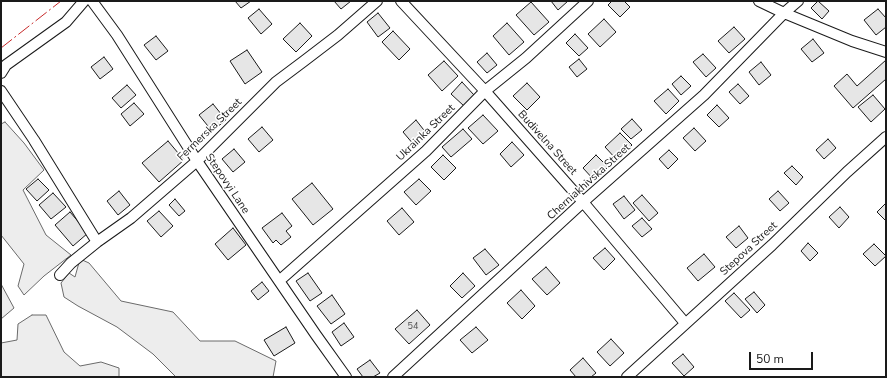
<!DOCTYPE html>
<html>
<head>
<meta charset="utf-8">
<style>
	body { margin:0 }
	#map { position:relative; width:887px; height:378px; overflow:hidden; background:#fff; font-family:"Nunito Sans",sans-serif }
	canvas { display:block }
	.frame { position:absolute; inset:0; border:2px solid #1a1a1a; pointer-events:none }
	.scale { position:absolute; left:749px; top:352px; width:64px; height:18px; box-sizing:border-box; border:2px solid #1a1a1a; border-top:0; padding-left:5px; font-size:12px; line-height:14px; white-space:nowrap; color:#1a1a1a; -webkit-text-stroke:3px #fff; paint-order:stroke }
</style>
</head>
<body>
<div id="map">
<canvas width="887" height="378"></canvas>
<div class="frame"></div>
<div class="scale">50 m</div>
</div>
<script>
const ctx = document.querySelector('canvas').getContext('2d');
ctx.lineJoin = 'round';
function paint(path, color) {
  ctx.fillStyle = color;
  ctx.fill(path, 'evenodd');
}
function poly(rows) {
  const path = new Path2D();
  for (const r of rows) {
    path.moveTo(r[0], r[1]);
    for (let i = 2; i < r.length; i += 2) path.lineTo(r[i], r[i + 1]);
  }
  return path;
}
function strokePath(path, color, width, dash) {
  ctx.strokeStyle = color;
  ctx.lineWidth = width;
  ctx.lineCap = dash ? 'butt' : 'round';
  ctx.setLineDash(dash || []);
  ctx.stroke(path);
}
function write(font, color, halo, rows, align = 'center') {
  ctx.font = font + ' "Nunito Sans",sans-serif';
  ctx.lineWidth = 3;
  ctx.setLineDash([]);
  ctx.textBaseline = 'middle';
  ctx.strokeStyle = halo;
  ctx.fillStyle = color;
  for (const [text, x, y, turn = 0] of rows) {
    ctx.save();
    ctx.translate(x, y);
    ctx.rotate((+turn || 0) * Math.PI / 180);
    ctx.textAlign = isNaN(turn) ? turn : align;
    if (halo) ctx.strokeText(text, 0, 0);
    ctx.fillText(text, 0, 0);
    ctx.restore();
  }
}
const built = poly([
	[5,122,24,143,44,170,23,190,46,235,71,255,44,276,24,295,18,286,24,264,1,235,1,124,5,122],
	[80,259,89,263,121,301,173,312,200,341,235,341,276,361,273,377,176,377,153,354,117,327,78,306,64,297,61,283,69,273,75,277,80,259],
	[1,284,14,308,1,319,1,284],
	[32,315,46,315,64,352,80,366,101,362,119,368,119,377,1,377,1,343,17,340,18,324,32,315]
]);
const building = poly([
	[235,1,251,1,241,8,235,1],
	[334,1,351,1,341,9,334,1],
	[551,1,568,1,558,10,551,1],
	[612,1,624,1,630,7,620,17,608,5,612,1],
	[818,1,829,11,822,19,811,8,818,1],
	[531,2,549,22,534,35,516,15,531,2],
	[259,9,272,24,261,34,248,18,259,9],
	[878,9,886,18,886,27,876,35,864,20,878,9],
	[378,13,390,28,378,37,367,22,378,13],
	[604,19,616,32,600,47,588,34,604,19],
	[300,23,312,36,296,52,283,39,300,23],
	[507,23,524,42,509,55,493,36,507,23],
	[734,27,745,39,729,53,718,41,734,27],
	[393,31,410,49,399,60,382,42,393,31],
	[575,34,588,48,579,56,566,43,575,34],
	[156,36,168,51,156,60,144,45,156,36],
	[813,39,824,53,812,62,801,49,813,39],
	[247,50,262,72,245,84,230,61,247,50],
	[487,53,497,65,487,73,477,62,487,53],
	[703,54,716,68,706,77,693,62,703,54],
	[104,57,113,69,100,79,91,67,104,57],
	[579,59,587,69,577,77,569,67,579,59],
	[886,60,886,79,853,108,834,86,847,74,857,86,886,60],
	[444,61,458,76,442,91,428,75,444,61],
	[761,62,771,75,759,85,749,72,761,62],
	[681,76,691,86,681,95,672,84,681,76],
	[462,82,474,95,464,106,451,94,462,82],
	[527,83,540,97,527,110,513,96,527,83],
	[738,84,749,96,740,104,729,92,738,84],
	[127,85,136,95,121,108,112,98,127,85],
	[668,89,679,101,666,114,654,101,668,89],
	[873,95,885,109,871,122,858,107,873,95],
	[134,103,144,114,130,126,121,114,134,103],
	[213,104,226,120,212,131,199,115,213,104],
	[717,105,729,118,719,127,707,115,717,105],
	[483,115,498,131,483,144,468,128,483,115],
	[632,119,642,130,631,139,621,129,632,119],
	[416,120,427,134,414,145,403,132,416,120],
	[262,127,273,140,259,152,248,139,262,127],
	[694,128,706,141,695,151,683,138,694,128],
	[463,129,472,139,451,157,442,147,463,129],
	[620,133,632,145,617,160,605,147,620,133],
	[828,139,836,148,824,159,816,150,828,139],
	[168,141,184,160,159,182,142,163,168,141],
	[512,142,524,155,511,167,500,154,512,142],
	[234,149,245,162,233,172,222,159,234,149],
	[669,150,678,159,668,169,659,159,669,150],
	[443,155,456,168,444,180,431,167,443,155],
	[596,155,608,167,594,180,583,168,596,155],
	[792,166,803,177,796,185,784,173,792,166],
	[38,179,49,190,37,201,26,189,38,179],
	[419,179,431,191,416,205,404,192,419,179],
	[312,183,333,209,313,225,292,199,312,183],
	[119,191,130,205,118,215,107,201,119,191],
	[778,191,789,203,780,211,769,199,778,191],
	[53,193,66,207,51,219,39,205,53,193],
	[642,195,658,213,649,221,633,203,642,195],
	[624,196,635,210,624,219,613,204,624,196],
	[175,199,185,211,179,216,169,205,175,199],
	[886,203,886,219,885,220,877,212,886,203],
	[840,207,849,217,839,228,829,217,840,207],
	[402,208,414,222,399,235,387,221,402,208],
	[159,211,173,226,161,237,147,221,159,211],
	[70,212,88,233,73,246,55,225,70,212],
	[282,213,292,226,286,231,291,237,281,245,276,240,273,243,262,228,282,213],
	[642,218,652,229,642,237,632,226,642,218],
	[739,226,748,238,736,248,726,237,739,226],
	[233,228,246,245,228,260,215,244,233,228],
	[808,243,818,253,810,261,801,251,808,243],
	[874,244,886,256,875,266,863,254,874,244],
	[605,248,615,259,604,270,593,258,605,248],
	[485,249,499,265,486,275,473,258,485,249],
	[704,254,715,267,698,281,687,268,704,254],
	[546,267,560,283,547,295,532,279,546,267],
	[308,273,322,293,310,301,296,281,308,273],
	[463,273,475,286,462,298,450,286,463,273],
	[262,282,269,291,258,300,251,291,262,282],
	[521,290,535,306,522,319,507,303,521,290],
	[754,292,765,305,757,313,745,299,754,292],
	[734,293,750,310,741,318,725,301,734,293],
	[332,295,345,314,331,324,317,306,332,295],
	[417,310,430,325,409,344,395,329,417,310],
	[344,323,354,337,341,346,332,332,344,323],
	[286,327,295,343,274,356,264,340,286,327],
	[476,327,488,340,472,353,460,340,476,327],
	[611,339,624,353,610,366,597,352,611,339],
	[683,354,694,367,684,376,672,363,683,354],
	[583,358,596,373,591,377,576,377,570,370,583,358],
	[370,360,380,373,373,377,363,377,357,369,370,360]
]);
const minor = poly([
	[92,1,117,35,197,161,316,335,346,377],
	[401,1,485,91,583,202,685,323],
	[759,1,784,13,852,41,886,52],
	[1,73,6,65,66,22,84,1],
	[1,91,34,140,97,242],
	[60,275,71,263,97,242,131,218,197,161,276,82,304,61,338,35,377,1],
	[279,281,426,151,485,91,526,58,588,1],
	[393,377,583,202,704,95,784,13,798,1],
	[627,377,772,245,847,172,886,137]
]);
const power = poly([
	[1,48,61,1]
]);
const numberNames = [
	["54",413,327]
];
const streetNames = [
	["Fermerska Street",210,130,-44],
	["Ukrainka Street",426,133,-44],
	["Budivelna Street",547,143,48],
	["Cherniakhivska Street",589,182,-42],
	["Stepovyi Lane",227,184,56],
	["Stepova Street",749,249,-43]
];
paint(built, '#ededed');
strokePath(built, '#6a6a6a', 1);
paint(building, '#e6e6e6');
strokePath(building, '#1a1a1a', 1);
strokePath(minor, '#1a1a1a', 12);
strokePath(minor, '#fff', 10);
strokePath(power, '#c62828', 1, [14, 3, 2, 3]);
write('9px', '#4d4d4d', null, numberNames);
write('11px', '#1a1a1a', '#fff', streetNames);
</script>
</body>
</html>
